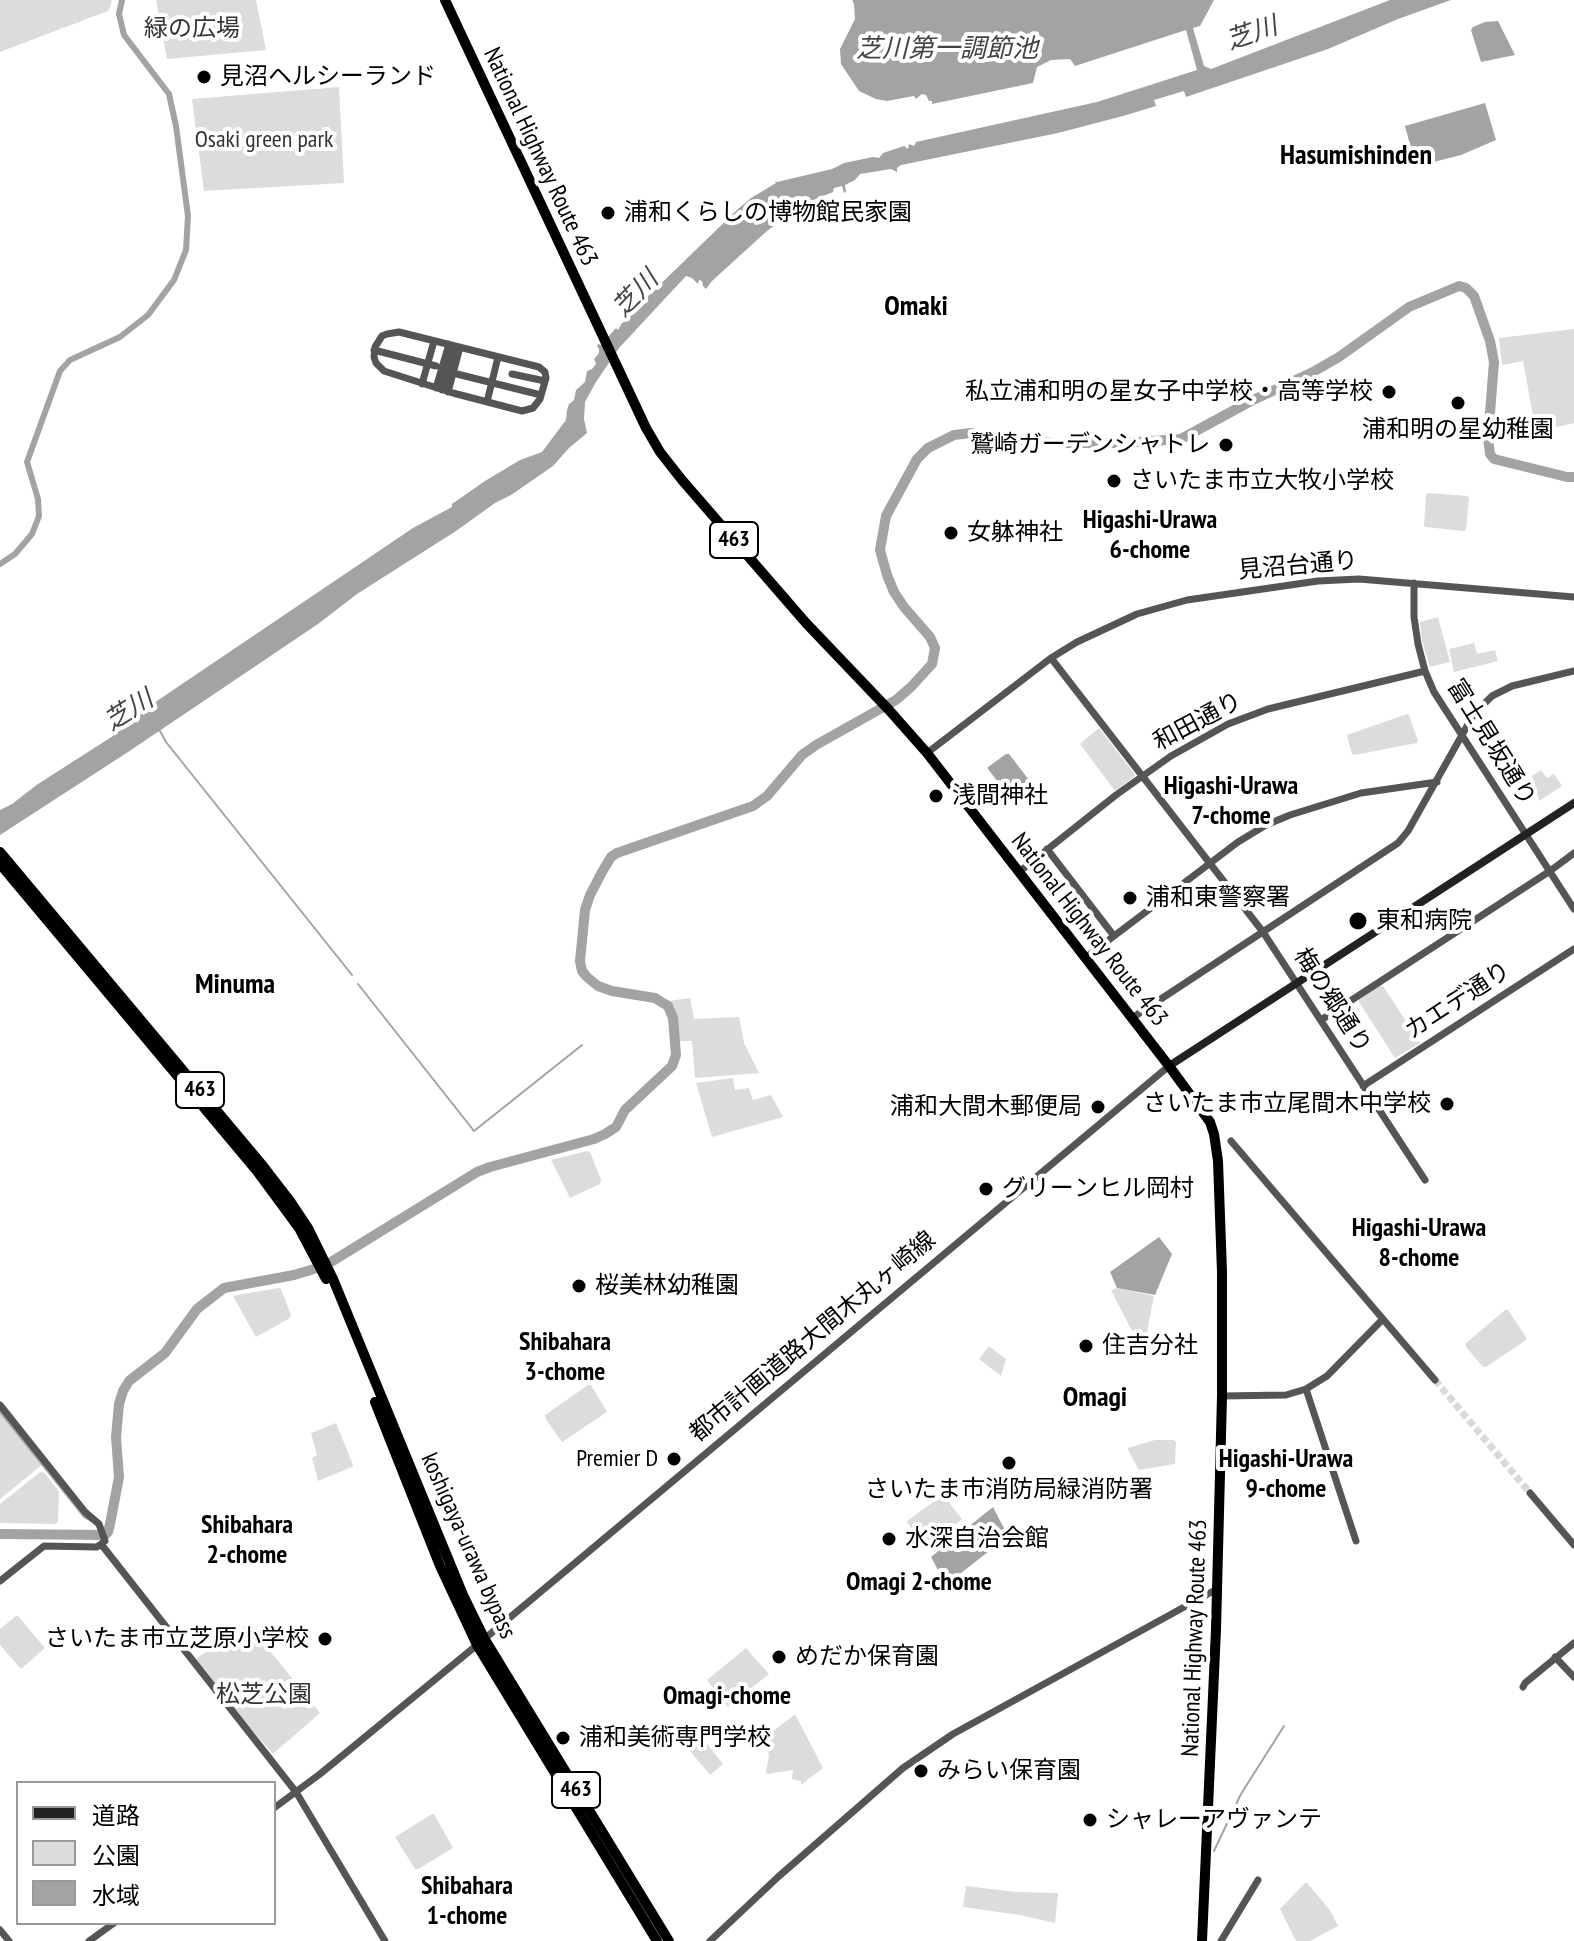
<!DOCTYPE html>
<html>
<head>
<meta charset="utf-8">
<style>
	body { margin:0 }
	#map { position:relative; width:1574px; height:1941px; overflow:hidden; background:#fff; font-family:"PT Sans Narrow","Noto Sans JP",sans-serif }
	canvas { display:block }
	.legend { position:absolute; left:16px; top:1781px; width:260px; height:144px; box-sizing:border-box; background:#fff; border:2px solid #999; margin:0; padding:10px 14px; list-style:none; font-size:24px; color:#000 }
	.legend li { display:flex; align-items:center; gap:16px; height:40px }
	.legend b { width:40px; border:2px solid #999 }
</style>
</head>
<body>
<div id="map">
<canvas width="1574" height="1941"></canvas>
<ul class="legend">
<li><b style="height:10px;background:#222"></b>道路</li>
<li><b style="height:22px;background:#dcdcdc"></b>公園</li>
<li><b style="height:22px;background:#a3a3a3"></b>水域</li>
</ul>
</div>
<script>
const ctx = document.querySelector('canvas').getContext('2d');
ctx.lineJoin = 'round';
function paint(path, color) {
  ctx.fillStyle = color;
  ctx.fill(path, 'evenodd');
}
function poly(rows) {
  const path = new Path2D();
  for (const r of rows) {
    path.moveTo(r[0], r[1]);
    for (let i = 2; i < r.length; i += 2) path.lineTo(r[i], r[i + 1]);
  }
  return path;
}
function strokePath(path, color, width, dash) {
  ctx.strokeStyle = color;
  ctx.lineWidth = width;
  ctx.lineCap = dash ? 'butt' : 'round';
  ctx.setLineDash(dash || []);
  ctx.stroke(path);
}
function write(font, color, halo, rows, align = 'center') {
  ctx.font = font + ' "PT Sans Narrow","Noto Sans JP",sans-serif';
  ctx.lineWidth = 8;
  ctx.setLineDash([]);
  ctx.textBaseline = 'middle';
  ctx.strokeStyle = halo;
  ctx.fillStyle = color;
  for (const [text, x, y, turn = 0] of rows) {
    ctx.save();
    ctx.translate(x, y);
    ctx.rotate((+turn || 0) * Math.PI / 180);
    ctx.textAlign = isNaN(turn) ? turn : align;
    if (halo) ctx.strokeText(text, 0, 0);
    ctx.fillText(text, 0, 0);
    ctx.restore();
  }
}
const green = poly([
	[0,0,112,0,109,10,105,12,0,52],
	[156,0,256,0,266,50,167,59],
	[339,87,344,183,204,191,192,99],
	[1574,329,1574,423,1536,432,1523,361,1502,365,1499,338],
	[1428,493,1467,496,1469,498,1466,529,1464,531,1425,527,1424,526,1426,495],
	[1438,617,1450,662,1430,667,1422,641,1420,622],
	[1474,643,1477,654,1495,650,1498,661,1454,672,1449,649],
	[1407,714,1409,715,1418,741,1417,743,1354,755,1352,754,1347,735],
	[1099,728,1134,773,1134,777,1115,791,1080,744],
	[1541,770,1547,778,1554,774,1562,786,1539,801,1532,776],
	[1379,986,1383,986,1420,1043,1395,1058,1359,1002,1359,1000],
	[690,998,694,1019,739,1017,744,1043,759,1073,695,1078,692,1041,679,1041,676,1020,668,1001],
	[733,1078,735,1090,749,1088,753,1100,771,1095,783,1117,712,1137,696,1083],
	[587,1151,590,1152,601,1180,600,1184,570,1198,551,1160],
	[278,1288,281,1289,291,1315,290,1318,256,1337,233,1296],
	[1116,1288,1154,1296,1147,1332,1134,1332,1131,1329,1111,1290],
	[1505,1310,1508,1310,1526,1337,1526,1340,1486,1367,1483,1367,1466,1347,1465,1344],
	[989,1346,1006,1359,1001,1376,979,1359],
	[588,1385,591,1385,607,1412,562,1442,545,1418,545,1415],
	[0,1410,43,1464,0,1499],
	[336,1423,353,1465,352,1467,318,1481,312,1458,317,1455,311,1433],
	[1155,1440,1174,1440,1176,1442,1175,1464,1139,1470,1128,1450,1128,1448],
	[40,1472,45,1473,59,1492,58,1521,56,1524,0,1523,0,1504],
	[943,1495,962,1519,926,1548,907,1522,907,1521],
	[16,1616,18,1616,45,1648,21,1669,0,1645,0,1629],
	[246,1625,249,1625,320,1713,274,1753,272,1753,240,1716,197,1661,197,1658],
	[746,1648,769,1674,728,1707,707,1680],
	[794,1715,796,1716,823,1768,801,1785,801,1781,792,1779,793,1770,767,1774,766,1772,769,1755,768,1750,762,1743,762,1740],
	[704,1740,723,1764,710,1775,690,1751],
	[432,1814,434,1814,453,1848,418,1869,415,1869,395,1837],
	[1305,1883,1307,1883,1330,1910,1338,1926,1310,1941,1296,1941,1280,1909],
	[966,1886,1016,1892,1058,1893,1055,1923,1020,1915,963,1907]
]);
const water = poly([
	[852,0,1214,0,1200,26,1193,28,1204,66,1211,69,1390,0,1451,0,1398,19,1328,49,1186,97,1184,91,1154,100,1156,106,1123,116,1058,133,901,165,897,168,897,172,891,169,860,174,855,180,845,185,846,192,844,193,842,186,834,188,833,192,803,204,767,231,712,281,706,289,703,286,702,281,699,280,698,284,692,278,686,276,619,348,596,382,585,402,584,419,587,433,569,448,553,466,511,495,495,503,456,531,357,594,318,624,128,752,0,835,0,810,12,804,38,784,113,736,148,707,413,528,452,507,452,504,485,481,520,460,542,452,566,420,567,410,569,404,574,400,576,390,585,382,587,371,592,369,596,364,594,359,599,353,599,349,597,346,598,344,601,345,616,328,618,330,622,323,626,321,642,302,738,209,751,198,776,183,775,181,777,182,832,169,844,163,873,157,879,158,883,153,904,146,908,149,909,144,914,146,916,142,1097,102,1197,70,1186,30,1075,66,1070,59,1051,60,1037,67,1033,83,932,104,932,101,929,101,926,95,922,94,916,99,914,96,887,101,876,99,859,91,841,64,840,49,855,19,854,4],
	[1498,21,1515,55,1481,62,1471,30,1473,27,1485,22],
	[1485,103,1496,140,1461,155,1426,164,1415,163,1405,126],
	[1006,754,1009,754,1029,780,1008,795,988,769,988,767],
	[1159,1237,1172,1254,1155,1295,1117,1288,1110,1272],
	[993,1507,1008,1536,946,1585,931,1557]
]);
const stream = poly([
	[160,731,166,742,352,975],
	[358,984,474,1131,582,1045],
	[0,1412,84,1517,91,1521],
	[1214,1851,1241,1794,1284,1726]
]);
const canal = poly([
	[0,564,15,554,32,534,39,516,38,499,27,462,60,371,70,360,120,337,148,315,174,280,186,250,188,216,176,126,169,94,124,35,119,14,122,0]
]);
const river = poly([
	[331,1262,477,1172,490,1167,594,1139,605,1134,616,1127,625,1110,672,1066,676,1055,673,1018,668,1006,655,998,612,991,598,986,587,977,582,971,580,961,585,910,590,895,602,872,611,857,617,853,753,806,767,796,802,755,816,745,896,700,911,687,932,664,935,648,930,637,904,607,894,592,887,575,880,550,886,516,917,459,928,448,954,435,971,433,996,438,1054,443,1123,443,1181,439,1251,401,1313,372,1339,357,1409,307,1459,286,1466,288,1474,296,1490,341,1494,362,1488,438,1490,454,1494,459,1502,461,1567,477,1574,477],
	[0,1534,105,1535,108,1532,110,1524,119,1477,116,1437,119,1404,123,1391,129,1381,165,1353,197,1309,224,1288,294,1275,314,1269]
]);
const tertiaryTunnel = poly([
	[1435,1380,1530,1493]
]);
const tertiary = poly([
	[399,332,539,367,545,372,546,378,540,399,533,408,522,411,453,393,384,371,376,363,374,357,375,347,382,336,387,334,399,332],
	[374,350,436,366],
	[453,373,541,395],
	[512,374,545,381],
	[422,384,434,341],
	[436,388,449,344],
	[442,390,454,346],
	[448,392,460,347],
	[487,402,498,357],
	[1414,583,1414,617,1418,644,1425,671,1434,692,1574,909],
	[1051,658,1263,932,1425,1180],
	[927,753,1051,658,1077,642,1137,614,1187,600,1318,581,1359,579,1574,597],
	[1047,849,1114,936],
	[1019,872,1116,795,1171,756,1228,724,1268,709,1425,671],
	[1085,958,1238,842,1266,825,1290,815,1361,793,1437,782],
	[1132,1018,1398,843,1408,831,1471,719,1478,710,1492,696,1512,686,1574,671],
	[1321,1020,1550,871,1574,853],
	[1363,1086,1574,949],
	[1231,1141,1435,1380],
	[1306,1389,1356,1541],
	[1222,1396,1286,1395,1306,1389,1327,1376,1382,1320],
	[0,1405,85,1512,99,1524,105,1541,97,1547,44,1546,0,1581],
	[1530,1493,1574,1545],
	[101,1544,296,1792,385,1941],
	[1555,1657,1574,1677],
	[1523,1687,1525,1683,1574,1643],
	[274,1808,320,1774,477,1645,1169,1066],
	[0,1930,9,1941],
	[89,1941,114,1923],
	[710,1941,778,1877,903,1768,953,1734,1217,1589],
	[1221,1941,1258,1880]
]);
const secondary = poly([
	[1169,1066,1574,803]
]);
const trunk = poly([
	[445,0,646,428,660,452,682,480,806,623,889,710,927,753,1169,1066,1210,1122,1214,1134,1218,1161,1222,1272,1222,1396,1216,1629,1202,1941],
	[0,852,263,1166,290,1201,308,1228,333,1279,463,1595,484,1638,669,1941],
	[0,864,257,1171,299,1228,326,1279],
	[375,1402,440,1566,477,1645,657,1941]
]);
const markers = [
	[204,77,8,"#000"],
	[608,213,8,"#000"],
	[1389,392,8,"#000"],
	[1458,403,8,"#000"],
	[1226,445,8,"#000"],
	[1114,481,8,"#000"],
	[951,533,8,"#000"],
	[936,796,8,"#000"],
	[1130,898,8,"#000"],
	[1358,921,10,"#000"],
	[1447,1104,8,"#000"],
	[1098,1107,8,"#000"],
	[986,1189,8,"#000"],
	[579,1286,8,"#000"],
	[1086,1346,8,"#000"],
	[674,1459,8,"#000"],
	[1009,1463,8,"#000"],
	[889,1539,8,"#000"],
	[325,1639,8,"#000"],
	[779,1657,8,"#000"],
	[563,1738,8,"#000"],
	[921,1771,8,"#000"],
	[1090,1820,8,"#000"]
];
const shields = [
	[734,540,48],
	[200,1090,48],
	[576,1790,48]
];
const shieldNames = [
	["463",734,540],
	["463",200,1090],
	["463",576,1790]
];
const parkNames = [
	["緑の広場",192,29],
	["Osaki green park",264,140],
	["松芝公園",264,1695]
];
const poiNames = [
	["見沼ヘルシーランド",220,77],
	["浦和くらしの博物館民家園",624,213],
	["私立浦和明の星女子中学校・高等学校",1373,392,"right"],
	["浦和明の星幼稚園",1458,430,"center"],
	["鷲崎ガーデンシャトレ",1210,445,"right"],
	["さいたま市立大牧小学校",1130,481],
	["女躰神社",967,533],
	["浅間神社",952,796],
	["浦和東警察署",1146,898],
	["東和病院",1376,921],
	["さいたま市立尾間木中学校",1431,1104,"right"],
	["浦和大間木郵便局",1082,1107,"right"],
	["グリーンヒル岡村",1002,1189],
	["桜美林幼稚園",595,1286],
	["住吉分社",1102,1346],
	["Premier D",658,1459,"right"],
	["さいたま市消防局緑消防署",1009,1490,"center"],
	["水深自治会館",905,1539],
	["さいたま市立芝原小学校",309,1639,"right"],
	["めだか保育園",795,1657],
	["浦和美術専門学校",579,1738],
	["みらい保育園",937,1771],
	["シャレーアヴァンテ",1106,1820]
];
const streetNames = [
	["National Highway Route 463",540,157,65],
	["見沼台通り",1298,566,-5],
	["和田通り",1198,722,-28],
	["富士見坂通り",1491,743,58],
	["National Highway Route 463",1089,930,52],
	["梅の郷通り",1332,1001,57],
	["カエデ通り",1458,1001,-33],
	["都市計画道路大間木丸ヶ崎線",813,1337,-40],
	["koshigaya-urawa bypass",468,1546,66],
	["National Highway Route 463",1195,1638,-88]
];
const waterNames = [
	["芝川",1252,34,-19],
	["芝川第一調節池",947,50],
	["芝川",636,294,-46],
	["芝川",129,711,-32]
];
const neighbourhoodNames = [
	["Higashi-Urawa",1150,521],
	["6-chome",1150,551],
	["Higashi-Urawa",1231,787],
	["7-chome",1231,817],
	["Higashi-Urawa",1419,1229],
	["8-chome",1419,1259],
	["Shibahara",565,1343],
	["3-chome",565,1373],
	["Higashi-Urawa",1286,1460],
	["9-chome",1286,1490],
	["Shibahara",247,1526],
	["2-chome",247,1556],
	["Omagi 2-chome",919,1583],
	["Omagi-chome",727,1697],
	["Shibahara",467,1887],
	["1-chome",467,1917]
];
const quarterNames = [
	["Hasumishinden",1356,156],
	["Omaki",916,307],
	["Minuma",235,985],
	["Omagi",1095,1398]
];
paint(green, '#dcdcdc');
paint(water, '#a3a3a3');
strokePath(stream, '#a3a3a3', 2);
strokePath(canal, '#a3a3a3', 6);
strokePath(river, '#a3a3a3', 10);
strokePath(tertiaryTunnel, '#d9d9d9', 7, [7, 3.5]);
strokePath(tertiary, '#555', 7);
strokePath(secondary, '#222', 8);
strokePath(trunk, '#000', 10);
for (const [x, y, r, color] of markers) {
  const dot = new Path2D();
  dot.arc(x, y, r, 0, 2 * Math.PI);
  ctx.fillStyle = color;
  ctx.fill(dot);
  strokePath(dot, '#fff', 3);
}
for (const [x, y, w] of shields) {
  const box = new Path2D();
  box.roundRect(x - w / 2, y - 18, w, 36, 6);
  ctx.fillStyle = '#fff';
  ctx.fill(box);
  strokePath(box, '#000', 2);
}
write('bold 22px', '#000', null, shieldNames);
write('24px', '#333', '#fff', parkNames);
write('24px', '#000', '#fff', poiNames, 'left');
write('24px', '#000', '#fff', streetNames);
write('italic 26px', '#444', '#fff', waterNames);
write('bold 26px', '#000', '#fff', neighbourhoodNames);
write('bold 28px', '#000', '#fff', quarterNames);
</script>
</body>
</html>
